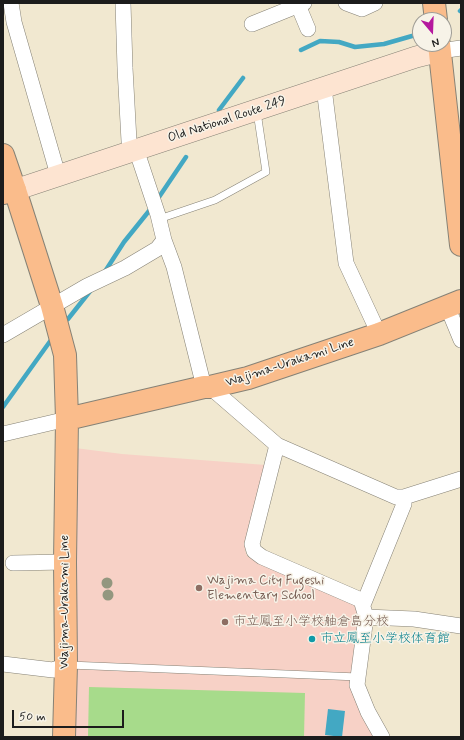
<!DOCTYPE html>
<html>
<head>
<meta charset="utf-8">
<style>
	body { margin:0 }
	#map { position:relative; width:464px; height:740px; overflow:hidden; background:#f1e8d0; font-family:Mynerve,sans-serif }
	canvas { display:block }
	.frame { position:absolute; inset:0; border:4px solid #1c1c1c; pointer-events:none }
	.north { position:absolute; left:412px; top:12px; width:40px; height:40px; box-sizing:border-box; background:#f7f3e8; border:1px solid #9f9d96; border-radius:50%; rotate:161deg; font-size:11px; font-weight:700; line-height:16px; text-align:center; color:#1c1c1c }
	.north::after { content:''; display:block; margin:auto; width:14px; height:18px; background:#b5179e; clip-path:polygon(50% 0,100% 100%,50% 72%,0 100%) }
	.scale { position:absolute; left:12px; top:710px; width:112px; height:18px; box-sizing:border-box; border:2px solid #1c1c1c; border-top:0; padding-left:5px; font-size:12px; line-height:14px; white-space:nowrap; color:#1c1c1c; -webkit-text-stroke:3px #f7f3e8; paint-order:stroke }
</style>
</head>
<body>
<div id="map">
<canvas width="464" height="740"></canvas>
<div class="frame"></div>
<div class="north">N</div>
<div class="scale">50 m</div>
</div>
<script>
const ctx = document.querySelector('canvas').getContext('2d');
ctx.lineJoin = 'round';
function paint(path, color) {
  ctx.fillStyle = color;
  ctx.fill(path, 'evenodd');
}
function poly(rows) {
  const path = new Path2D();
  for (const r of rows) {
    path.moveTo(r[0], r[1]);
    for (let i = 2; i < r.length; i += 2) path.lineTo(r[i], r[i + 1]);
  }
  return path;
}
function strokePath(path, color, width, dash) {
  ctx.strokeStyle = color;
  ctx.lineWidth = width;
  ctx.lineCap = dash ? 'butt' : 'round';
  ctx.setLineDash(dash || []);
  ctx.stroke(path);
}
function write(font, color, halo, rows, align = 'center') {
  ctx.font = font + ' Mynerve,"Klee One",sans-serif';
  ctx.lineWidth = 3;
  ctx.setLineDash([]);
  ctx.textBaseline = 'middle';
  ctx.strokeStyle = halo;
  ctx.fillStyle = color;
  for (const [text, x, y, turn = 0] of rows) {
    ctx.save();
    ctx.translate(x, y);
    ctx.rotate((+turn || 0) * Math.PI / 180);
    ctx.textAlign = isNaN(turn) ? turn : align;
    if (halo) ctx.strokeText(text, 0, 0);
    ctx.fillText(text, 0, 0);
    ctx.restore();
  }
}
const built = poly([
	[75,448,122,454,266,465,245,550,247,556,353,600,359,612,352,686,376,737,72,737]
]);
const green = poly([
	[89,687,305,693,304,737,88,737]
]);
const water = poly([
	[328,709,345,711,342,737,325,735]
]);
const stream = poly([
	[460,11,461,10],
	[301,50,320,41,339,42,355,47,384,44,412,36],
	[219,110,243,78],
	[157,200,186,157],
	[104,273,124,242,153,206],
	[68,319,91,290],
	[3,407,51,340]
]);
const lane = poly([
	[159,219,215,200,266,172,257,112],
	[69,665,358,677]
]);
const street = poly([
	[11,3,14,22,58,175],
	[123,3,125,68,129,141,139,158,158,215,164,240,174,267,204,387],
	[346,3,362,9,375,3],
	[298,5,308,29],
	[252,24,304,3],
	[440,51,461,48],
	[324,88,346,263,379,334],
	[447,306,461,340],
	[3,335,87,286,125,268,157,249,164,240],
	[210,387,277,445,396,497,404,497,461,479],
	[3,434,67,419],
	[277,445,252,544,254,551,262,557,361,600,366,617,357,685,368,712,382,737],
	[13,563,65,562],
	[363,605,404,504,404,497],
	[366,617,414,619,461,626],
	[3,664,53,670,66,665]
]);
const secondary = poly([
	[15,190,416,57,440,51]
]);
const primary = poly([
	[434,3,436,20],
	[439,44,461,245],
	[15,190,52,306,65,355,67,419,65,562,66,665,64,737],
	[67,419,204,387,210,387,248,378,379,334,461,301]
]);
const highway = poly([
	[3,155,15,190,3,193]
]);
const trees = [
	[107,583],
	[108,595]
];
const markers = [
	[199,588,4,"#8d6e63"],
	[225,622,4,"#8d6e63"],
	[312,639,4,"#0f9aa8"]
];
const streetNames = [
	["Old National Route 249",227,120,-18],
	["Wajima-Urakami Line",290,363,-18],
	["Wajima-Urakami Line",65,602,-90]
];
const educationNames = [
	["Wajima City Fugeshi",207,581],
	["Elementary School",207,596],
	["市立鳳至小学校舳倉島分校",233,622]
];
const cultureNames = [
	["市立鳳至小学校体育館",320,639]
];
paint(built, '#f7d1c6');
paint(green, '#a7db8b');
paint(water, '#43a8c3');
strokePath(stream, '#43a8c3', 4.5);
strokePath(lane, '#868276', 8);
strokePath(street, '#868276', 16);
strokePath(secondary, '#868276', 22);
strokePath(primary, '#868276', 24);
strokePath(highway, '#868276', 24);
strokePath(lane, '#fff', 7);
strokePath(street, '#fff', 15);
strokePath(secondary, '#fde4d1', 21);
strokePath(primary, '#fabc8b', 22);
strokePath(highway, '#fabc8b', 22);
ctx.fillStyle = '#93977f';
for (const [x, y] of trees) {
  ctx.beginPath();
  ctx.arc(x, y, 5.5, 0, 2 * Math.PI);
  ctx.fill();
}
for (const [x, y, r, color] of markers) {
  const dot = new Path2D();
  dot.arc(x, y, r, 0, 2 * Math.PI);
  ctx.fillStyle = color;
  ctx.fill(dot);
  strokePath(dot, '#f7f3e8', 1.5);
}
write('13px', '#1c1c1c', '#f7f3e8', streetNames);
write('13px', '#785e54', '#f7f3e8', educationNames, 'left');
write('13px', '#0d838f', '#f7f3e8', cultureNames, 'left');
</script>
</body>
</html>
